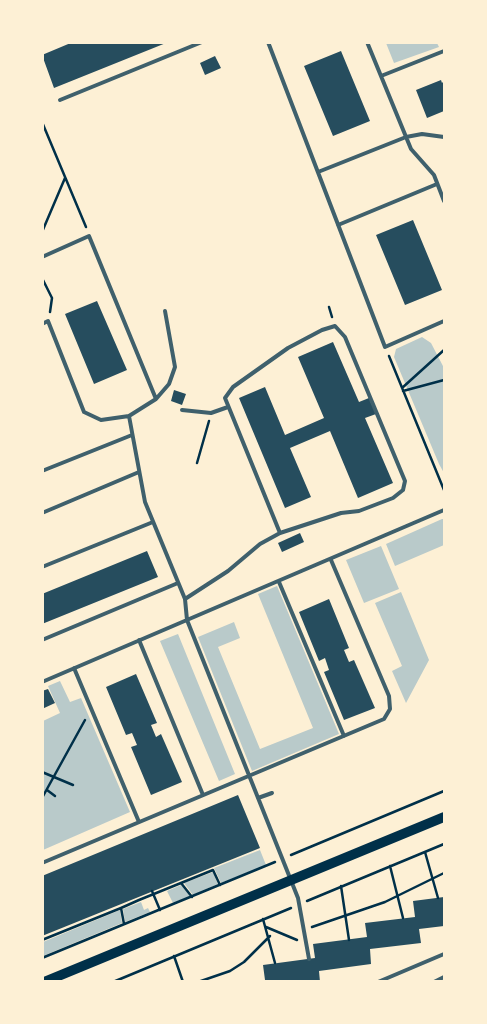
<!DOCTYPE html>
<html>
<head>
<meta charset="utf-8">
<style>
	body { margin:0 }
	#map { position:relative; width:487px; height:1024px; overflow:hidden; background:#fdf0d5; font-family:"IBM Plex Sans",sans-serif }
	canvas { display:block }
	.frame { position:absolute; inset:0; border:44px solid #fdf0d5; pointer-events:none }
</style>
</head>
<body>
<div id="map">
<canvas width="487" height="1024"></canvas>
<div class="frame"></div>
</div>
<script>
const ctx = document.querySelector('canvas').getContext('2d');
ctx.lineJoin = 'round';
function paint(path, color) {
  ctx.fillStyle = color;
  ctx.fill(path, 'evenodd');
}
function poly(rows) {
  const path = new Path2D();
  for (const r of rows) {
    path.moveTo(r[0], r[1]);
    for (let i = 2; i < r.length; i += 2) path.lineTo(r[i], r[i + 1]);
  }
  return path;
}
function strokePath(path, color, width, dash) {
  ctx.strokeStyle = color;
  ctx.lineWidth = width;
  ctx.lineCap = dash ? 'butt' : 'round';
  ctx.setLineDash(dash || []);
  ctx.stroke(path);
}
const green = poly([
	[386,43,437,43,439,47,394,63],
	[422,337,431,343,444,368,444,473,439,464,394,357,396,349],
	[442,519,444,519,444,545,395,566,386,544],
	[381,546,399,589,364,603,346,560],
	[277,586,339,734,252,771,198,637,234,622,240,638,218,647,260,749,313,728,258,594],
	[401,592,429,660,406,703,392,671,402,666,375,603],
	[178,634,235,774,219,781,160,641],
	[60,681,70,702,81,698,130,812,43,850,43,721,60,713,48,686],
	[260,850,266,865,221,883,214,868],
	[213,872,218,884,193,895,184,883],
	[181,885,190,896,173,903,167,891],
	[141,902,144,910,148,908,150,912,125,922,123,909],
	[120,910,122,923,43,956,43,942]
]);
const building = poly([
	[73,42,166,42,166,43,54,88,42,55],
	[341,51,370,121,333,136,304,66],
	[215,56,221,68,205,75,200,63],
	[441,80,442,83,444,81,444,111,427,118,416,90],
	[413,220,442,290,405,305,376,235],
	[97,301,127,370,94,384,65,314],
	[333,342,359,402,369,398,376,414,365,418,393,483,358,498,330,431,290,448,311,497,285,508,239,398,265,387,285,435,324,418,298,357],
	[174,390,186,394,182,405,171,401],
	[300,533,304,542,282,552,278,543],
	[147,551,158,577,42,624,42,594],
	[329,599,349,648,344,650,349,662,354,660,375,708,344,720,324,672,329,670,325,658,319,661,299,612],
	[136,674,157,723,151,725,156,737,161,734,182,782,151,795,131,747,137,745,132,733,126,735,106,687],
	[48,689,55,703,42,709,42,691],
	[238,795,260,848,42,936,42,876],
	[444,897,444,926,419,929,421,943,370,949,371,964,319,971,320,982,262,982,265,980,263,965,315,958,313,944,367,937,365,923,415,917,413,901]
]);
const path = poly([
	[42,122,86,227],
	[42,232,65,178],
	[42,278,52,298,50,312],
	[329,307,332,317],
	[389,356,444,490],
	[402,388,444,350],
	[403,391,444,380],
	[197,463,209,421],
	[42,772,73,785],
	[47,790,55,796],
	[42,798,85,720],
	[425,852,438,898],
	[291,855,444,791],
	[390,866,403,918],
	[181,883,192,897],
	[341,886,349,940],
	[152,891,160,910],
	[307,901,444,844],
	[263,919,275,963],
	[124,924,121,908,139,900,213,870,220,885],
	[266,927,297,940],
	[312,927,385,902,444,873],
	[42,940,121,908],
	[174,956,183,982],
	[42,958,275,862],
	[113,982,291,908],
	[198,982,230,971,244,962,270,936]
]);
const service = poly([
	[268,42,385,347,444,321],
	[367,42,411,149,434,175,444,201],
	[381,76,444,51],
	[60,100,202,42],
	[318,172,406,137,422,134,444,137],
	[338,225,437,184],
	[42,257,89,236,156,399,129,416,145,502,185,599,187,620,298,898,309,959],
	[42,324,48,321,84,412,101,420,129,416],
	[156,399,169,384,175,367,165,311],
	[182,410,211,413,228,407],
	[42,471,132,435],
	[42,513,139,472],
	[42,567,153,522],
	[279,582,344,736],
	[185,599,228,571,260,544,280,533,341,513,359,511,393,498,403,490,405,481,345,337,335,326,322,330,288,348,233,387,225,398,280,533],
	[42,640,178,583],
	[139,640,203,795],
	[74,668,139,822],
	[42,682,444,510],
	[258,798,272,793],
	[42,863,384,719,390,709,389,696,331,560],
	[378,982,444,954],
	[434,982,444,977]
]);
const secondary = poly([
	[44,982,444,817]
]);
paint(green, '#b9caca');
paint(building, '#264d5e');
strokePath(path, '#003049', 2.5);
strokePath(service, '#3f606c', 4);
strokePath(secondary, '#003049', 10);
</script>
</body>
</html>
